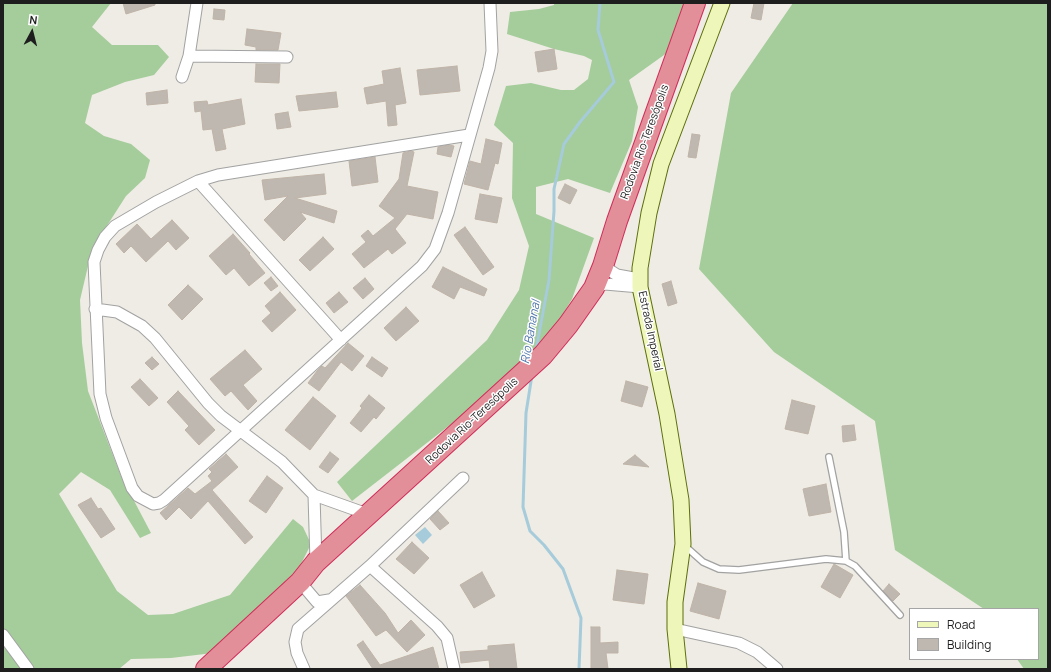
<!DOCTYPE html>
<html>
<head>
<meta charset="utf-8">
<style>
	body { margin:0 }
	#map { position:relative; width:1051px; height:672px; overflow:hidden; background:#eeece4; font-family:Manrope,sans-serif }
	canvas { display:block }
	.frame { position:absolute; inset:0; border:4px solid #1e1e1e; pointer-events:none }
	.legend { position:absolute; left:909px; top:608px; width:130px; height:52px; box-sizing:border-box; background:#fff; border:1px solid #a5a5a5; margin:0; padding:5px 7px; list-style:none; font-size:12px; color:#1e1e1e }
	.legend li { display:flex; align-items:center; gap:8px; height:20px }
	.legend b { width:20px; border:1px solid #a5a5a5 }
	.north { position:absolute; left:12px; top:12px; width:40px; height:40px; -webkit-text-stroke:3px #fff; paint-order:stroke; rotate:7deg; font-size:11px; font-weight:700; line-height:16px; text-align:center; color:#1e1e1e }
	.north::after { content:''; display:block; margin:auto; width:14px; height:18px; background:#1e1e1e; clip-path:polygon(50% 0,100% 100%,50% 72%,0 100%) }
</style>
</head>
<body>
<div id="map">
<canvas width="1051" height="672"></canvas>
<div class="frame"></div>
<ul class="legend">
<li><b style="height:5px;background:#eff6ba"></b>Road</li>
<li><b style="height:11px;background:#bfb8b1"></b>Building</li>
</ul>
<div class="north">N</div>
</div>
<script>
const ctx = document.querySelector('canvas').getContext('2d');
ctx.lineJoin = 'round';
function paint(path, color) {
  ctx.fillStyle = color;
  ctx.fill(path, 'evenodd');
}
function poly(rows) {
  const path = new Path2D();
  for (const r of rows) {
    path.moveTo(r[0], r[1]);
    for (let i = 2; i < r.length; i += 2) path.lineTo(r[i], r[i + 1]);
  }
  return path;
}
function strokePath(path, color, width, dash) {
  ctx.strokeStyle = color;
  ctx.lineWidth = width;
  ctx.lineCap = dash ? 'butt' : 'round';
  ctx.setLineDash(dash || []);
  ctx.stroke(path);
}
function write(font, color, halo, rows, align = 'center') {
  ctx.font = font + ' Manrope,sans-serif';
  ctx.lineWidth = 3;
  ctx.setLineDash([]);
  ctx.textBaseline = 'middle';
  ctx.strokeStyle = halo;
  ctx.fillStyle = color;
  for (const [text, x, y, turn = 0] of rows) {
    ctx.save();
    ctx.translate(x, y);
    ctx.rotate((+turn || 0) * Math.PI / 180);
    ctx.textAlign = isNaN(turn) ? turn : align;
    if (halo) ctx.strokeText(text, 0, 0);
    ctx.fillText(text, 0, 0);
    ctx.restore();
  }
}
const forest = poly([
	[3,3,111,3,92,27,112,45,158,45,169,57,154,75,125,82,92,95,85,123,104,136,131,144,150,160,145,178,126,196,92,249,80,300,82,343,88,391,121,476,151,533,140,538,110,490,81,472,59,494,117,591,148,615,173,614,230,595,293,519,303,527,311,544,299,568,213,653,171,658,131,659,119,669,3,669],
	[554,3,685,3,671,50,629,80,638,107,632,141,610,193,568,179,536,187,536,214,594,238,572,299,549,337,477,404,352,501,337,482,487,340,519,290,529,246,512,198,513,143,494,125,506,86,531,83,561,90,574,90,588,79,592,60,584,56,554,49,507,34,510,12,539,9,554,5],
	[793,3,1048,3,1048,669,1024,669,1017,659,1038,659,1038,609,984,609,895,550,875,421,774,352,699,269,731,93]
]);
const water = poly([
	[425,527,432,535,423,544,415,535]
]);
const stream = poly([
	[536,350,549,280,554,211,554,189,564,144,580,122,614,82,598,30,600,3],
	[532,375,526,413,523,507,530,531,544,545,563,569,581,618,579,669]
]);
const building = poly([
	[123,3,155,3,155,5,126,14,123,3],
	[754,3,764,3,761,20,751,18,754,3],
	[214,9,225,10,224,20,213,19,214,9],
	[247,29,281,33,278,50,256,50,256,47,245,45,247,29],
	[554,49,557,69,538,72,535,52,554,49],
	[256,64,280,64,279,83,255,82,256,64],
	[457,66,460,91,420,95,417,70,457,66],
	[400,68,406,103,395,105,397,125,388,126,386,101,367,104,364,88,384,84,382,71,400,68],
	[167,90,168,103,147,105,146,93,167,90],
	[336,92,338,107,299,111,296,96,336,92],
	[241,99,245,124,222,129,226,149,216,151,212,129,203,130,201,111,195,112,194,102,207,101,208,105,241,99],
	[288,112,291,127,277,129,275,114,288,112],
	[692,134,700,135,696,158,688,157,692,134],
	[486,139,502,143,498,164,495,163,488,190,464,184,470,161,481,164,486,139],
	[449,145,454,146,451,157,437,154,438,147,449,145],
	[411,151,414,152,407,186,438,192,433,219,407,214,395,229,406,243,392,254,388,249,364,268,352,254,366,242,361,236,368,230,373,236,395,218,379,206,399,179,403,153,411,151],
	[375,157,378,182,352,186,349,161,375,157],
	[324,174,326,194,295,198,337,211,334,223,300,212,306,219,284,241,264,220,288,196,265,200,262,180,324,174],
	[565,184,577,190,570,204,558,198,565,184],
	[480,194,502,198,497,223,475,219,480,194],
	[172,220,189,238,176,250,168,241,146,262,131,246,124,253,116,244,137,224,151,239,172,220],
	[465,227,494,267,483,275,454,235,465,227],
	[233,234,250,253,249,254,265,273,249,286,234,268,226,275,209,256,233,234],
	[323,237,334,249,310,271,299,260,323,237],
	[443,267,487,289,484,296,460,287,454,299,432,287,443,267],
	[271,277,278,286,271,291,264,283,271,277],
	[365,278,374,289,363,299,353,288,365,278],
	[671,281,677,303,668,306,662,284,671,281],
	[188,285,203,299,182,320,168,305,188,285],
	[280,292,296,310,272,332,262,321,271,313,265,306,280,292],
	[339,292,348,302,334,313,326,303,339,292],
	[406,307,419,321,396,341,384,328,406,307],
	[348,343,364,356,352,371,341,362,319,391,308,383,317,371,322,366,325,368,348,343],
	[245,350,262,369,243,385,257,401,248,410,231,391,225,396,210,379,245,350],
	[152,357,159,364,152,370,145,363,152,357],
	[372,357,388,368,382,377,366,366,372,357],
	[140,379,158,398,149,406,131,387,140,379],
	[626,381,648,387,642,407,621,401,626,381],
	[178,391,215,430,199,445,185,430,189,426,167,402,178,391],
	[369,395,385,408,376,419,374,417,361,432,350,423,362,408,360,406,369,395],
	[313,397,336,416,310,450,285,430,313,397],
	[792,400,815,406,808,434,785,429,792,400],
	[854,425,856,440,843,442,842,426,854,425],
	[330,452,339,459,328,473,319,467,330,452],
	[226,454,238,467,212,490,253,537,245,544,208,501,191,519,179,507,166,520,160,513,188,488,195,494,212,481,208,476,212,472,209,469,226,454],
	[635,455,649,467,623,464,635,455],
	[267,476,283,488,266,513,249,501,267,476],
	[826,484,831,512,809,516,803,489,826,484],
	[91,498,98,509,101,508,115,529,101,538,78,505,91,498],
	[438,511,449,523,440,530,430,519,438,511],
	[412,542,429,558,414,574,396,559,412,542],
	[834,564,853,575,840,598,821,587,834,564],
	[617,570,648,574,644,604,613,600,617,570],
	[482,572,495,596,474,608,460,585,482,572],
	[698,583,726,591,719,619,690,611,698,583],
	[889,584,900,594,893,601,883,591,889,584],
	[360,585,385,613,398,633,411,620,425,635,407,652,386,630,376,636,346,596,360,585],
	[591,627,600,627,600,643,618,642,618,653,606,653,608,669,591,669,591,627],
	[363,641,380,665,433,647,439,669,373,669,357,645,363,641],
	[514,644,517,669,490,669,489,660,461,663,460,652,488,650,488,646,514,644]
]);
const lane = poly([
	[829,457,844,532,846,561],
	[685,546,703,562,719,569,739,570,826,559,846,561,855,566,900,615]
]);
const street = poly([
	[189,56,287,57],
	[182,77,189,56,197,3],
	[469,135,218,175,198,181,156,202,115,226,105,237,98,250,94,262,100,394,106,418,132,488,138,496,153,504,159,503,164,500,422,266,435,249,448,213,489,68,492,51,490,3],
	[198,181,341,340],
	[603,266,617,275,639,279],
	[594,288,605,284,640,287],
	[95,309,117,312,142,326,155,338,208,403,221,416,282,462,314,495,370,515],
	[314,495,316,562],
	[370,566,437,626,447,638,454,669],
	[300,582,317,602,329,600],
	[675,629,739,643,757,652,777,669],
	[3,635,28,669],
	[304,669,297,653,295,642,298,629,370,566,463,478]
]);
const secondary = poly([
	[679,669,675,629,675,602,683,544,681,500,667,414,640,287,640,268,649,213,661,164,722,3]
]);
const highway = poly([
	[206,669,300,582,316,562,543,355,568,325,594,288,603,266,617,221,695,3]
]);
const streetNames = [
	["Rodovia Rio-Teresópolis",645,142,-70],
	["Estrada Imperial",650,331,78],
	["Rodovia Rio-Teresópolis",472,421,-43]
];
const waterNames = [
	["Rio Bananal",531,332,-80]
];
paint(forest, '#a5cc9b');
paint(water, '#a6cbda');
strokePath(stream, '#a6cbda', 3);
paint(building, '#bfb8b1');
strokePath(building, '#bfb3a7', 1);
strokePath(lane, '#a2a2a2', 8);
strokePath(street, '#a2a2a2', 13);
strokePath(secondary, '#5d6f0a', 17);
strokePath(highway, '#d12c59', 22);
strokePath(lane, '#fff', 5.5);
strokePath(street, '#fff', 11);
strokePath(secondary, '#eff6ba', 15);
strokePath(highway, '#e28f99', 20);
write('11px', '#1e1e1e', '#fff', streetNames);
write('italic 12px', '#4f75a9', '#fff', waterNames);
</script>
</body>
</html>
